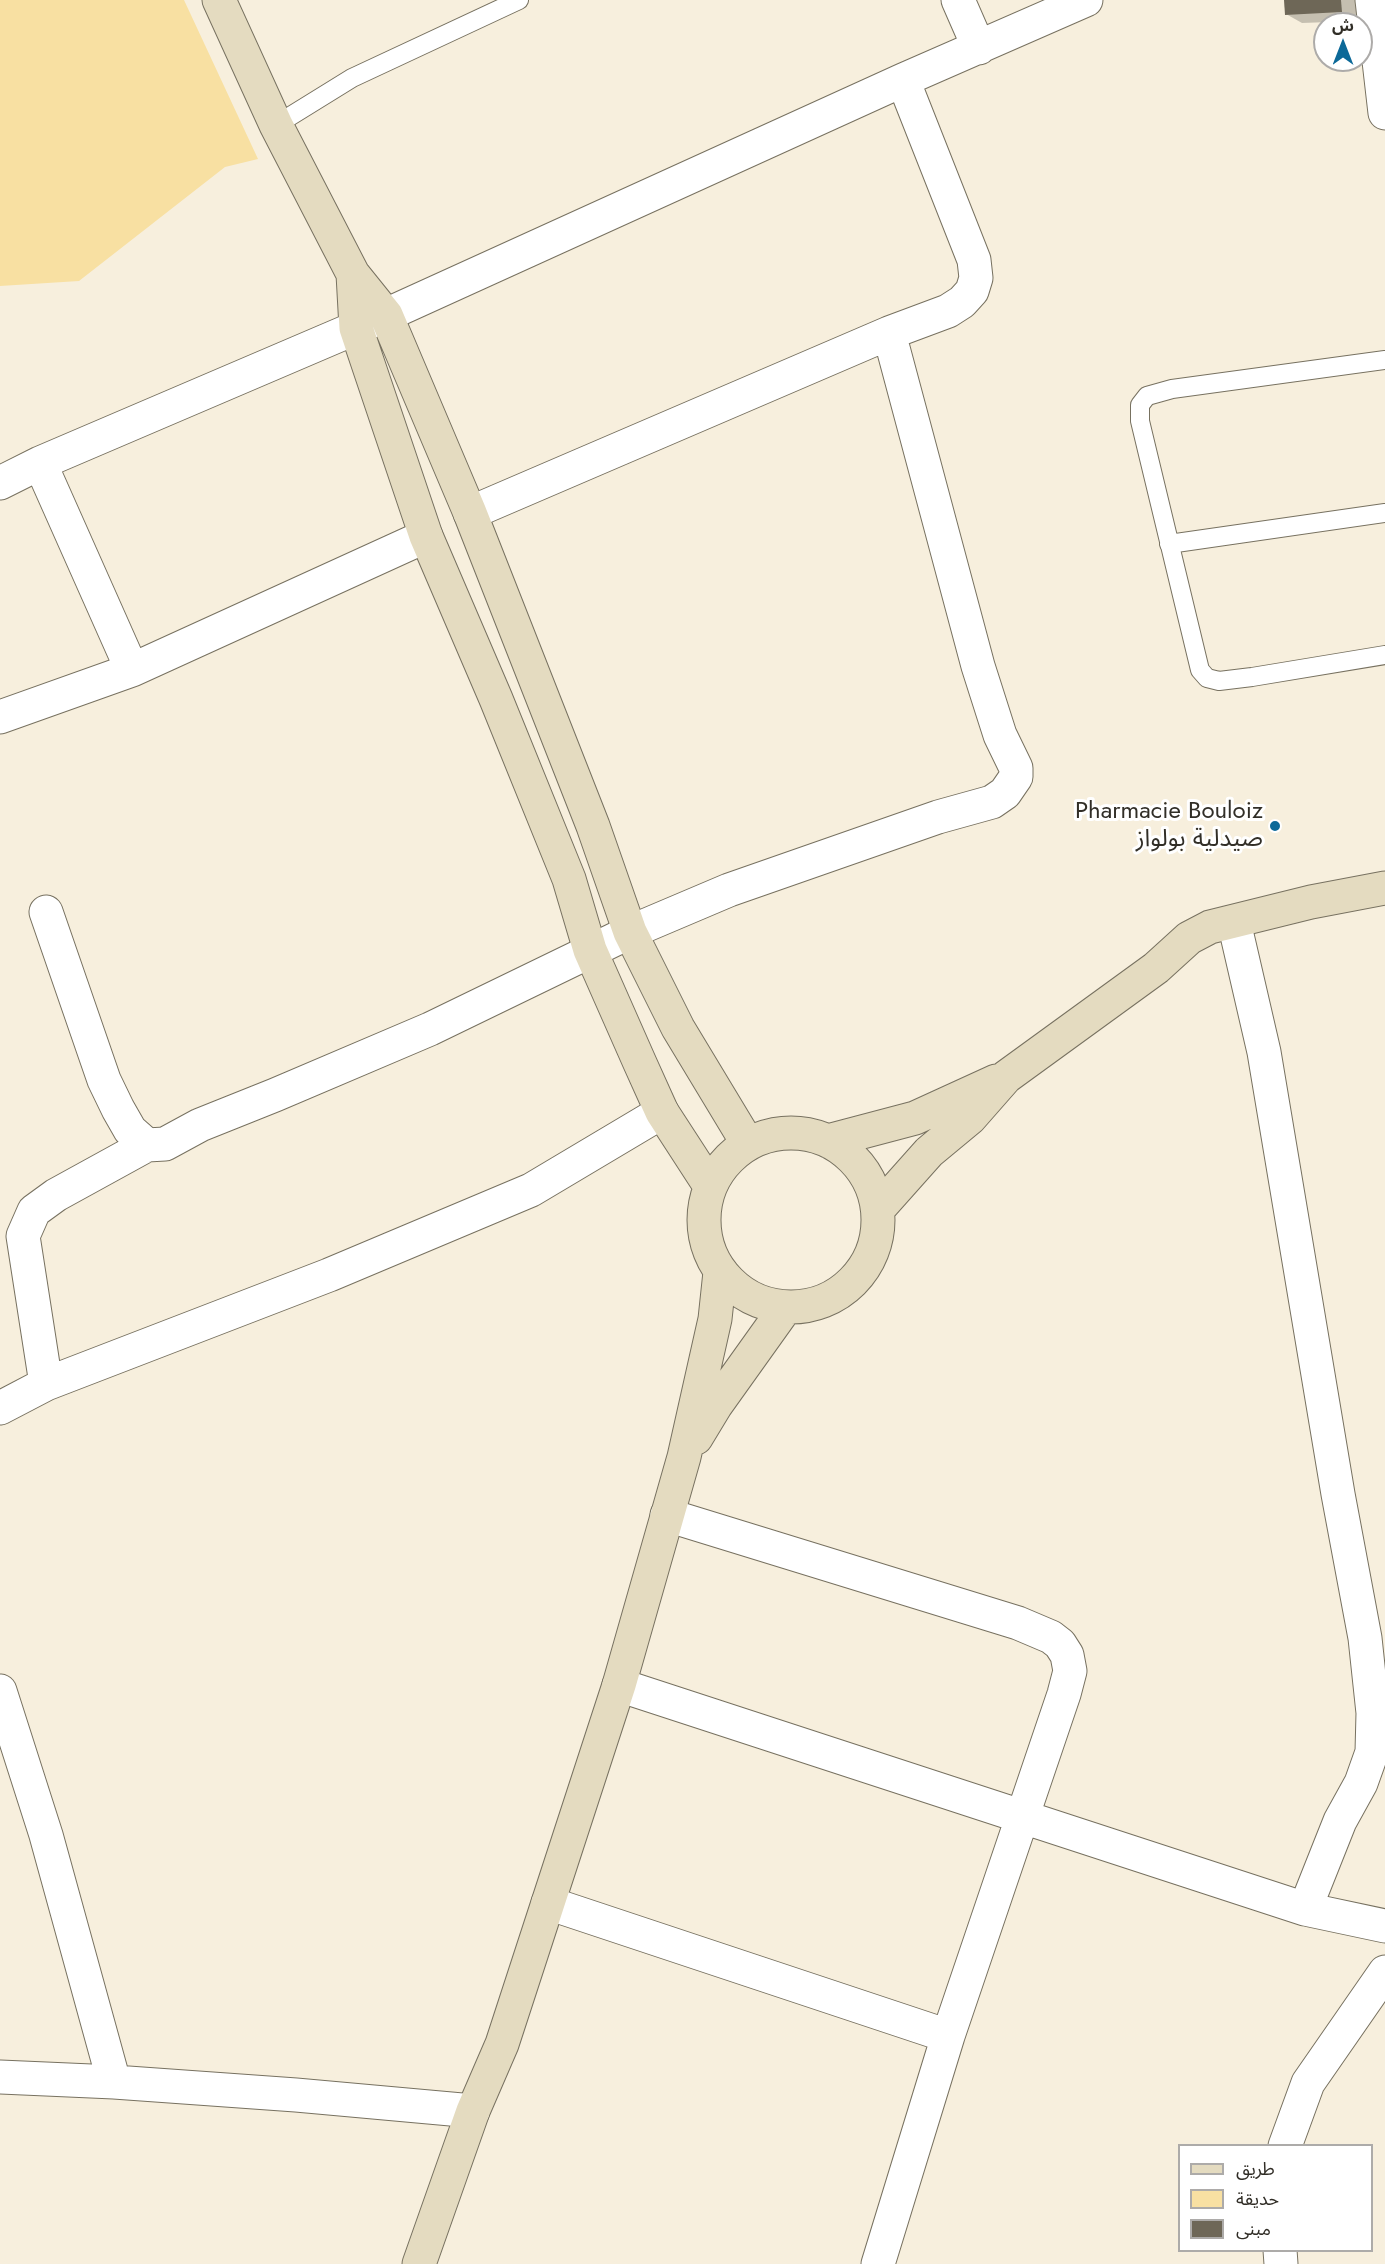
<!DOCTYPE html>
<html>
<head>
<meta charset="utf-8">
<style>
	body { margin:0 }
	#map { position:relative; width:1385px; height:2264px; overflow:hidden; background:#f7efdd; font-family:Jost,"Noto Sans Arabic",sans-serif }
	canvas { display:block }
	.legend { position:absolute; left:1178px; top:2144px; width:195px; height:108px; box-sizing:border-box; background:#fff; border:2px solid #adaba9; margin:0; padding:8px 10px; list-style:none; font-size:18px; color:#312e27 }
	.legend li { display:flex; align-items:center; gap:12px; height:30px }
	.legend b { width:30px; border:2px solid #adaba9 }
	.north { position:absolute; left:1313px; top:12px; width:60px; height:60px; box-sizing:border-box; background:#fff; border:2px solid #adaba9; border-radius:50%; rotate:0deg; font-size:16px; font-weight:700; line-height:24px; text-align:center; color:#312e27 }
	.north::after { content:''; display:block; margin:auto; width:21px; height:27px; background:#0c6998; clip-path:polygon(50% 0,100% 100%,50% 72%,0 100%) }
</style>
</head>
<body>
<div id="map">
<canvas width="1385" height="2264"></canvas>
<ul class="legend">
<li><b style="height:8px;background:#e4dbc0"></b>طريق</li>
<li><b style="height:16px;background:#f8e0a2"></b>حديقة</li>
<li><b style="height:16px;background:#6e6757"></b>مبنى</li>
</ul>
<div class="north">ش</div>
</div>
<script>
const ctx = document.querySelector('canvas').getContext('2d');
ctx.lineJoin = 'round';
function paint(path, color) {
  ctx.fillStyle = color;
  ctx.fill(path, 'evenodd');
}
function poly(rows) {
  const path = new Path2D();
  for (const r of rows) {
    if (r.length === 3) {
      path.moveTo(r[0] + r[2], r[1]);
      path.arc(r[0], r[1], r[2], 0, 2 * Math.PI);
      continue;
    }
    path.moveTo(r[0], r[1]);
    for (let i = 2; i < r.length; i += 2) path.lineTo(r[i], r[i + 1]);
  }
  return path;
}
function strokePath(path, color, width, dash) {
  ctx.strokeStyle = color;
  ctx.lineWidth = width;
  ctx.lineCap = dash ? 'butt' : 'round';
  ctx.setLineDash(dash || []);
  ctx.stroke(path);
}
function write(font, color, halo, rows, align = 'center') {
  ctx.font = font + ' Jost,"Noto Sans Arabic",sans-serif';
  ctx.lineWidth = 6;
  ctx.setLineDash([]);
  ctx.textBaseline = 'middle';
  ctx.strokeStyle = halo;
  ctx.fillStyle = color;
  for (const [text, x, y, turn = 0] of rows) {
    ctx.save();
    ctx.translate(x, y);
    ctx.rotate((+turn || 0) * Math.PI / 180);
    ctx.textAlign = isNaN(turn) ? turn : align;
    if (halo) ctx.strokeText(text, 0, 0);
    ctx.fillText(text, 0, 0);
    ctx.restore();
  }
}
const green = poly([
	[0,0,184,0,258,159,225,167,79,281,0,286]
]);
const shadow = poly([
	[1286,0,1356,0,1357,21,1302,23,1286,14]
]);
const building = poly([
	[1284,0,1341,0,1342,12,1285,15]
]);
const lane = poly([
	[276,125,352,78,519,0],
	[1385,360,1172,389,1147,396,1140,405,1140,421,1146,446,1200,670,1207,678,1219,681,1252,677,1385,655],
	[1169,544,1385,513]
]);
const street = poly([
	[958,0,979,48],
	[1372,0,1385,113],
	[40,463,132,670],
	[0,483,40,463,386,315,903,80,1086,0],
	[470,513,889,333,948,311,962,302,972,291,976,278,974,260,903,80],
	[0,717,132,670,426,536],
	[46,912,104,1080,118,1109,130,1130,147,1145,165,1144,200,1125,275,1095,430,1029,630,932,729,890,938,817,992,802,1005,793,1016,777,1016,768,1000,735,978,666,889,333],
	[1234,922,1264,1052,1338,1494,1365,1638,1373,1713,1372,1752,1361,1783,1340,1821,1305,1909],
	[46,1384,23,1236,34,1211,56,1195,147,1145],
	[0,1408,46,1384,329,1275,531,1190,662,1112],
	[667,1515,1018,1623,1051,1637,1060,1644,1067,1655,1070,1671,1064,1694,948,2036,878,2264],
	[619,1685,1305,1909,1385,1926],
	[0,1691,46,1835,114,2082],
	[548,1903,948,2036],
	[0,2077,114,2082,296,2095,473,2111],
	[1285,2146,1308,2083,1385,1972],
	[1280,2250,1281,2264]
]);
const secondary = poly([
	[219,0,276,125,353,274,386,315,470,513,593,826,630,932,678,1028,748,1144],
	[353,274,356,328,426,536,496,699,569,879,590,950,639,1061,662,1112,710,1186],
	[791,1220,87],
	[828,1141,915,1118,996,1081],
	[880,1207,929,1152,970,1118,1006,1077,1156,968,1189,938,1210,927,1311,902,1385,888],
	[696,1438,716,1405,786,1307],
	[419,2264,473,2111,502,2044,619,1685,684,1457,715,1319,720,1272]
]);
const markers = [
	[1275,826,6,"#0c6998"]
];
const poiNames = [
	["Pharmacie Bouloiz",1263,812],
	["صيدلية بولواز",1263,840]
];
paint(green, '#f8e0a2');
paint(shadow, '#0003');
paint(building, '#6e6757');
strokePath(lane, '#777160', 20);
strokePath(street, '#777160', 35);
strokePath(secondary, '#777160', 35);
strokePath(lane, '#fff', 18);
strokePath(street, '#fff', 33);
strokePath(secondary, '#e4dbc0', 33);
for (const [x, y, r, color] of markers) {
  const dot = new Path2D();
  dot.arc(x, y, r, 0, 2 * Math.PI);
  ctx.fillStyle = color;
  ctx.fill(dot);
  strokePath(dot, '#fff', 2);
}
write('24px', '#312e27', '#fff', poiNames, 'right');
</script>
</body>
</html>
